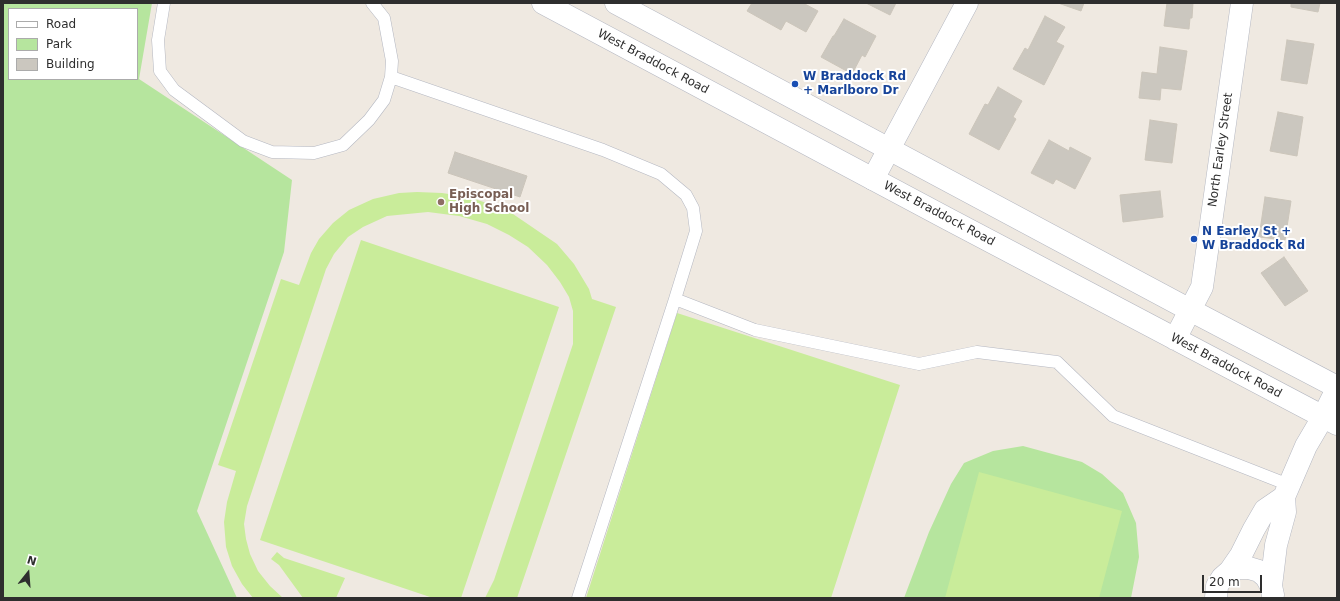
<!DOCTYPE html>
<html>
<head>
<meta charset="utf-8">
<style>
	body { margin:0 }
	#map { position:relative; width:1340px; height:601px; overflow:hidden; background:#efe9e1; font-family:"DejaVu Sans",sans-serif }
	canvas { display:block }
	.frame { position:absolute; inset:0; border:4px solid #2e2e2e; pointer-events:none }
	.legend { position:absolute; left:8px; top:8px; width:130px; height:72px; box-sizing:border-box; background:#fff; border:1px solid #ababab; margin:0; padding:5px 7px; list-style:none; font-size:12px; color:#2e2e2e }
	.legend li { display:flex; align-items:center; gap:8px; height:20px }
	.legend b { width:20px; border:1px solid #ababab }
	.north { position:absolute; left:8px; top:553px; width:40px; height:40px; -webkit-text-stroke:3px #fff; paint-order:stroke; rotate:17deg; font-size:11px; font-weight:700; line-height:16px; text-align:center; color:#2e2e2e }
	.north::after { content:''; display:block; margin:auto; width:14px; height:18px; background:#2e2e2e; clip-path:polygon(50% 0,100% 100%,50% 72%,0 100%) }
	.scale { position:absolute; left:1202px; top:575px; width:60px; height:18px; box-sizing:border-box; border:2px solid #2e2e2e; border-top:0; padding-left:5px; font-size:12px; line-height:14px; white-space:nowrap; color:#2e2e2e; -webkit-text-stroke:3px #fff; paint-order:stroke }
</style>
</head>
<body>
<div id="map">
<canvas width="1340" height="601"></canvas>
<div class="frame"></div>
<ul class="legend">
<li><b style="height:5px;background:#fff"></b>Road</li>
<li><b style="height:11px;background:#b6e59e"></b>Park</li>
<li><b style="height:11px;background:#cbc7bf"></b>Building</li>
</ul>
<div class="north">N</div>
<div class="scale">20 m</div>
</div>
<script>
const ctx = document.querySelector('canvas').getContext('2d');
ctx.lineJoin = 'round';
function paint(path, color) {
  ctx.fillStyle = color;
  ctx.fill(path, 'evenodd');
}
function poly(rows) {
  const path = new Path2D();
  for (const r of rows) {
    path.moveTo(r[0], r[1]);
    for (let i = 2; i < r.length; i += 2) path.lineTo(r[i], r[i + 1]);
  }
  return path;
}
function strokePath(path, color, width, dash) {
  ctx.strokeStyle = color;
  ctx.lineWidth = width;
  ctx.lineCap = dash ? 'butt' : 'round';
  ctx.setLineDash(dash || []);
  ctx.stroke(path);
}
function write(font, color, halo, rows, align = 'center') {
  ctx.font = font + ' "DejaVu Sans",sans-serif';
  ctx.lineWidth = 4;
  ctx.setLineDash([]);
  ctx.textBaseline = 'middle';
  ctx.strokeStyle = halo;
  ctx.fillStyle = color;
  for (const [text, x, y, turn = 0] of rows) {
    ctx.save();
    ctx.translate(x, y);
    ctx.rotate((+turn || 0) * Math.PI / 180);
    ctx.textAlign = isNaN(turn) ? turn : align;
    if (halo) ctx.strokeText(text, 0, 0);
    ctx.fillText(text, 0, 0);
    ctx.restore();
  }
}
const green = poly([
	[3,3,152,3,139,79,292,180,284,252,197,511,237,598,3,598],
	[9,9,137,9,137,79,9,79],
	[1023,446,1082,462,1102,474,1123,493,1136,523,1139,557,1131,598,904,598,929,532,951,484,964,463,993,451]
]);
const pitch = poly([
	[417,192,442,193,469,197,498,207,513,214,557,244,574,264,589,289,592,299,616,307,517,598,485,598,494,580,573,344,573,311,569,297,560,282,547,265,528,247,509,235,487,224,459,216,428,212,387,216,363,227,348,237,334,254,326,269,247,506,244,524,246,539,250,554,258,571,270,586,283,598,253,598,242,584,232,566,226,547,224,522,227,502,236,471,218,465,281,279,299,285,311,253,319,239,333,223,349,210,373,199,399,193],
	[361,240,559,307,461,598,433,598,260,540],
	[677,313,900,385,831,598,586,598],
	[979,472,1122,511,1099,598,945,598],
	[277,552,284,558,345,578,336,598,303,598,279,565,271,559]
]);
const building = poly([
	[752,3,803,3,818,11,806,32,786,21,781,30,747,11,752,3],
	[866,3,896,3,890,15,866,3],
	[1058,3,1084,3,1081,11,1058,3],
	[1167,3,1193,3,1192,18,1190,18,1189,29,1164,26,1167,3],
	[1291,3,1320,3,1318,12,1291,7,1291,3],
	[1045,16,1065,27,1056,42,1064,46,1044,85,1013,69,1025,48,1028,50,1045,16],
	[844,19,876,36,865,57,862,55,852,74,821,57,833,36,834,36,844,19],
	[1287,40,1314,44,1307,84,1281,80,1287,40],
	[1160,47,1187,51,1181,90,1161,88,1160,100,1139,98,1142,72,1157,74,1160,47],
	[998,87,1022,101,1013,117,1016,119,999,150,969,134,985,104,988,105,998,87],
	[1278,112,1303,117,1297,156,1270,151,1278,112],
	[1150,120,1177,124,1172,163,1145,160,1150,120],
	[1049,140,1069,151,1070,147,1091,158,1075,189,1056,179,1053,184,1031,173,1049,140],
	[455,152,527,176,520,197,448,173,455,152],
	[1160,191,1163,217,1123,222,1120,195,1160,191],
	[1265,197,1291,201,1285,240,1259,237,1265,197],
	[1284,257,1308,291,1285,306,1261,273,1284,257]
]);
const lane = poly([
	[164,3,158,40,160,71,174,90,243,141,272,152,314,153,343,145,369,120,384,100,391,77,392,61,384,18,372,3],
	[391,77,603,150,661,174,686,195,693,208,696,231,675,299],
	[578,598,675,299,755,330,919,364,977,352,1057,362,1113,416,1289,485]
]);
const street = poly([
	[873,179,967,3],
	[1230,571,1241,555,1254,529,1265,510,1284,497],
	[1271,586,1276,545,1285,512,1284,497,1306,446,1323,417,1337,389],
	[1216,598,1217,586,1222,578,1230,571,1239,568,1249,568,1259,571,1266,577,1271,586,1273,595]
]);
const secondary = poly([
	[543,3,948,219,1337,424],
	[616,3,1190,310,1337,387],
	[1175,339,1202,287,1242,3]
]);
const markers = [
	[795,84,4,"#1a4fb4"],
	[441,202,4,"#8d6e63"],
	[1194,239,4,"#1a4fb4"]
];
const streetNames = [
	["West Braddock Road",653,62,28],
	["North Earley Street",1221,150,-82],
	["West Braddock Road",939,214,28],
	["West Braddock Road",1226,366,28]
];
const transitNames = [
	["W Braddock Rd",803,77],
	["+ Marlboro Dr",803,91],
	["N Earley St +",1202,232],
	["W Braddock Rd",1202,246]
];
const educationNames = [
	["Episcopal",449,195],
	["High School",449,209]
];
paint(green, '#b6e59e');
paint(pitch, '#c9ec9a');
paint(building, '#cbc7bf');
strokePath(building, '#cbc5ba', 1);
strokePath(lane, '#b4b7c1', 13);
strokePath(street, '#b4b7c1', 23);
strokePath(secondary, '#b4b7c1', 23);
strokePath(lane, '#fff', 12);
strokePath(street, '#fff', 22);
strokePath(secondary, '#fff', 22);
for (const [x, y, r, color] of markers) {
  const dot = new Path2D();
  dot.arc(x, y, r, 0, 2 * Math.PI);
  ctx.fillStyle = color;
  ctx.fill(dot);
  strokePath(dot, '#fff', 1.5);
}
write('12px', '#2e2e2e', '#fff', streetNames);
write('bold 12px', '#164399', '#fff', transitNames, 'left');
write('bold 12px', '#785e54', '#fff', educationNames, 'left');
</script>
</body>
</html>
